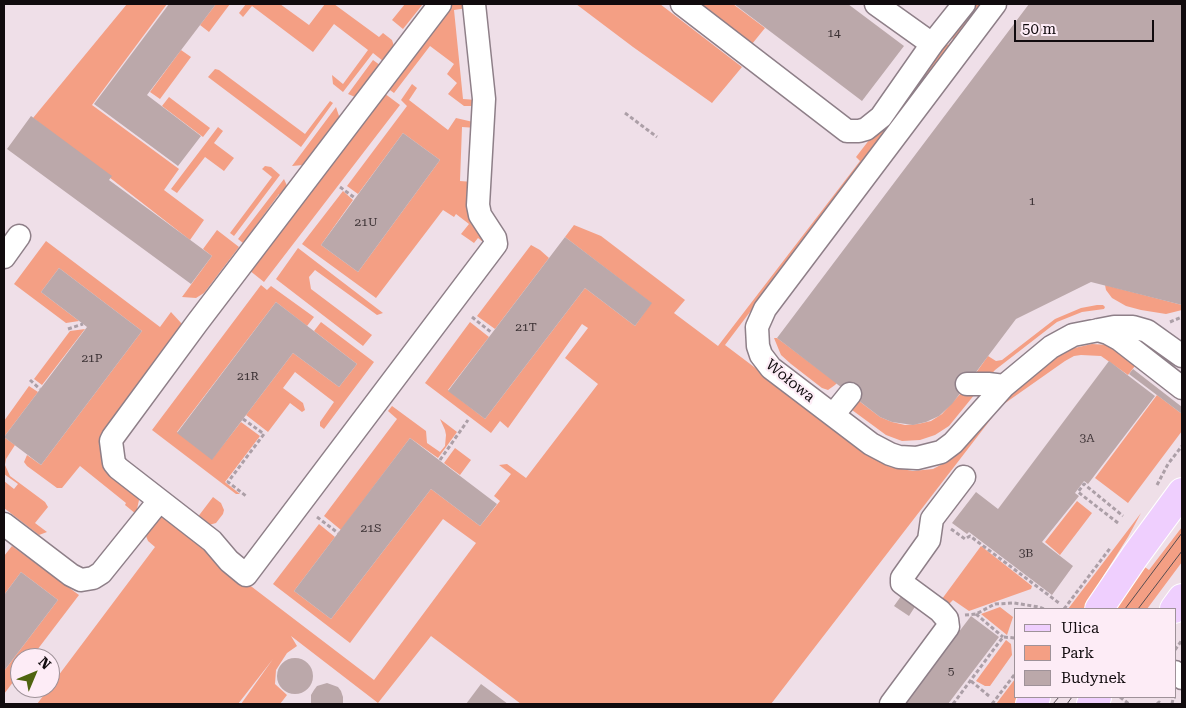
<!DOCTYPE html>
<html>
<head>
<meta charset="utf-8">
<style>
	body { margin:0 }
	#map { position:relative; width:1186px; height:708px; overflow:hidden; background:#efdfe8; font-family:"Roboto Serif",serif }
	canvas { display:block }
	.frame { position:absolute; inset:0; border:5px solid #110b0e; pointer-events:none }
	.legend { position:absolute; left:1014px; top:608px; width:162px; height:90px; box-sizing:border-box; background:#fdecf6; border:1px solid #9f9299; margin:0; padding:6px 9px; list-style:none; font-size:15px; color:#110b0e }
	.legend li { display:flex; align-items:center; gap:10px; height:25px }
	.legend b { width:25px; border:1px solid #9f9299 }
	.north { position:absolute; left:10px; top:648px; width:50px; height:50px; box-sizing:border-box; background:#fdecf6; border:1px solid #9f9299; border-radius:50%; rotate:45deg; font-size:14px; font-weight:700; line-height:20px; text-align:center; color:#110b0e }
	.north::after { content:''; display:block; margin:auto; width:18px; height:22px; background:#4f640f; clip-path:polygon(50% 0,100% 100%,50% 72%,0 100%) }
	.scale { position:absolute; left:1014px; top:20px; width:140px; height:22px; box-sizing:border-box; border:2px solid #110b0e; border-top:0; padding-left:6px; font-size:15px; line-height:18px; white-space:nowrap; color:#110b0e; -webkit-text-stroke:4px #fdecf6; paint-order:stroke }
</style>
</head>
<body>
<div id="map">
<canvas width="1186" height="708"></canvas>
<div class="frame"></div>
<ul class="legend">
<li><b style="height:6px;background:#efcffe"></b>Ulica</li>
<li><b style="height:14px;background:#f49f84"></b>Park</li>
<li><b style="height:14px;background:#bba8aa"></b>Budynek</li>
</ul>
<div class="north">N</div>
<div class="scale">50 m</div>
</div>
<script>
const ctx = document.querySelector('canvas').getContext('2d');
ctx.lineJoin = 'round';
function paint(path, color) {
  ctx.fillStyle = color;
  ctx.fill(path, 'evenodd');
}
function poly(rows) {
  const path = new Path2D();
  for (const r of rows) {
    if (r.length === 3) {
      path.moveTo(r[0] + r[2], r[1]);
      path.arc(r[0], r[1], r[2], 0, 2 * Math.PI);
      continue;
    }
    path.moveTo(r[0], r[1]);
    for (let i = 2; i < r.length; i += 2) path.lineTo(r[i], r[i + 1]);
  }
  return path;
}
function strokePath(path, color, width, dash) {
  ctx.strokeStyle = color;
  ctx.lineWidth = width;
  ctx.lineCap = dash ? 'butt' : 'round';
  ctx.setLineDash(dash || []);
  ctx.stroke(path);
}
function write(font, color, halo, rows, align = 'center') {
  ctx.font = font + ' "Roboto Serif",serif';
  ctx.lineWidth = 4.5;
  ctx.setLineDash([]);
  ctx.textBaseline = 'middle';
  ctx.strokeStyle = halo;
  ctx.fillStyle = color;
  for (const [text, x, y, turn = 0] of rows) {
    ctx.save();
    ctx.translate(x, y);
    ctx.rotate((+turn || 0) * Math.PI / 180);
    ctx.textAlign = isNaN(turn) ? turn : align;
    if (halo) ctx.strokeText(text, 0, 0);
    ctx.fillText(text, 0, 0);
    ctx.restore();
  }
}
const green = poly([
	[127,4,167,4,92,105,179,169,164,190,204,220,190,240,33,118],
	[216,4,230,4,209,32,200,25],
	[246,4,280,4,309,25,325,4,334,4,379,37,383,33,392,40,394,46,383,61,373,53,343,92,333,84,332,75,343,84,368,50,334,24,313,52,252,6,243,17,239,13],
	[405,4,423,4,403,29,392,20],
	[448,4,466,4,467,8,454,10,463,99,477,100,475,105,472,106,464,106,448,94,457,83,447,74,454,64,430,46,394,93,387,88],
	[576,4,660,4,742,67,712,103,633,47],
	[698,4,733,4,765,28,752,44],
	[974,4,983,4,725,345,880,462,890,467,913,471,933,469,952,459,966,446,1005,399,1052,359,1070,349,1092,344,1109,345,1138,362,1128,375,1101,356,1081,355,1074,356,1065,361,1001,406,771,704,521,704,431,636,378,703,291,636,297,646,287,653,276,670,275,684,287,695,280,704,241,704,273,659,238,704,130,704,127,703,126,704,37,704,155,547,148,541,146,536,146,529,158,515,175,520,214,558,374,680,476,543,443,519,350,643,273,584,319,524,335,537,294,591,331,619,431,489,480,526,500,501,494,496,511,474,499,465,507,464,526,478,598,384,565,358,588,328,582,324,508,428,500,421,491,433,425,383,470,322,489,337,448,390,485,419,585,288,635,326,651,303,565,237,574,225,601,236,685,300,674,313,718,346,860,161,856,157,944,43,948,45,953,39,949,36],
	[181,50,191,57,160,99,150,92],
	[373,60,384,68,360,96,355,97,348,94],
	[215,69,219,70,305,134,330,101,333,103,301,147,208,77],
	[412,84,417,88,409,100,448,130,456,118,473,122,477,128,462,127,460,181,473,182,488,246,478,238,474,243,461,234,469,224,456,214,454,217,443,210,376,298,302,244,343,191,353,200,321,245,358,272,440,160,403,133,358,194,347,186,407,106,401,100],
	[384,93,400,105,264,282,249,270],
	[169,97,210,128,203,137,162,106],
	[336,107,339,116,339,121,303,165,292,166],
	[218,127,223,131,214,143,234,158,224,171,205,157,177,193,171,189],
	[265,166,271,167,280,175,234,236,230,233,272,177,262,169],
	[284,179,288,188,285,198,279,194,249,235,254,239,248,247,238,239],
	[217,230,239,247,204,293,196,298,182,297,212,256,203,249],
	[46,241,160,327,171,312,182,324,183,329,111,426,139,500,136,514,125,505,126,503,80,466,62,488,57,488,27,466,24,462,27,455,41,465,142,331,59,268,41,292,79,321,66,323,14,284],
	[531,245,540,250,549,258,495,329,477,316],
	[298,248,383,313,377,315,315,270,309,277,311,289,372,335,363,346,276,279],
	[261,285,267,290,271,286,314,317,307,326,276,302,177,432,212,459,241,422,260,436,225,482,240,494,236,494,152,430],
	[1105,285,1182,305,1182,310,1166,314,1141,310,1126,306,1112,298,1106,290],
	[1097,305,1103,305,1105,307,1104,309,1082,312,1057,322,995,370,988,378,973,377,988,356,996,361,1002,360,1055,319,1081,308],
	[321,322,374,362,324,429,320,426,320,422,334,402,295,372,283,388,303,403,305,410,302,412,290,403,268,432,246,415,293,353,339,387,357,364,314,331],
	[85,329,42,385,34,379,70,331],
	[774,338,777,338,837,383,835,385,828,390,822,388,791,364,781,355],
	[29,386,38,392,4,437,4,421],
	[961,393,975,394,949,426,935,435,920,440,902,441,886,435,852,410,859,401,880,417,892,422,905,425,918,424,931,421,942,414],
	[1157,395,1182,414,1182,431,1128,503,1095,478],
	[392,406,426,431,427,443,440,452,445,446,446,435,445,430,440,419,457,432,438,458,410,438,341,530,324,516,397,419,388,411],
	[4,437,15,445,6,459,5,465,10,476,45,502,48,507,35,523,47,532,39,535,4,508,4,481,14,489,18,484,4,474],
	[455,448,471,460,460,475,444,463],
	[213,497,221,503,224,510,223,514,216,523,209,525,197,518],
	[1077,501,1092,513,1060,555,1045,542],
	[1141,513,1128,537,1104,575,1085,609,1068,609],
	[1182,527,1182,562,1147,609,1113,609,1142,565,1149,570],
	[12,546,79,595,31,658,20,658,20,673,4,694,4,671,58,600,21,572,4,595,4,556],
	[981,546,1032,586,1031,589,969,611,953,600,949,604,942,599],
	[1000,607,1013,617,1007,635,981,614],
	[1006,640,1011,644,1012,655,990,686,985,686,976,681],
	[1015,679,1015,697,1021,697,1015,704,996,704]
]);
const building = poly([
	[169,4,216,4,147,95,201,136,178,166,94,104],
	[734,4,848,4,904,46,862,101],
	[1029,4,1182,4,1182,305,1091,282,1016,319,952,404,939,416,926,422,913,425,892,422,880,417,777,338],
	[31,116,112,176,109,180,212,256,191,284,7,149],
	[403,133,440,160,358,272,321,245],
	[565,237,652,303,635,326,585,288,485,419,448,391],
	[59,268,142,331,41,465,4,437,87,327,41,292],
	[276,302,357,364,339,387,293,353,212,460,177,433],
	[1109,361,1155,396,1088,484,1084,481,1075,493,1079,496,1042,542,1073,566,1052,595,969,532,967,534,952,523,976,492,998,509],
	[1133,369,1182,407,1182,414,1129,374],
	[410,438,497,504,480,526,431,489,331,619,294,591],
	[21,572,58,600,4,671,4,595],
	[904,592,918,602,909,616,894,606],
	[971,616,999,637,948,704,904,704],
	[295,676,18],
	[327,683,338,687,341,691,343,697,343,704,311,704,311,695,314,690,317,686],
	[481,684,508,704,466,704]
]);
const path = poly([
	[625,113,657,137],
	[340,187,355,198],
	[472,317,492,333],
	[1170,322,1182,317],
	[68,329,83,324],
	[30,380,40,389],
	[243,419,264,434,228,482,246,496],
	[440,460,468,420],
	[1157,485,1168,464,1182,446],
	[317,517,338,533],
	[1118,523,1078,492,1084,484,1123,516],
	[951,529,965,539,970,536,1059,603],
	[1064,609,1111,547],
	[976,614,1003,637],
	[965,615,976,614,995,604,1014,603,1039,607,1044,609],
	[1175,650,1182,640],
	[971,681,989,696],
	[953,704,1003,637,1015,638],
	[992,704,1015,674],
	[1157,704,1159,702,1162,704],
	[1172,704,1173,699,1175,697]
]);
const minor = poly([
	[440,4,197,323,113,437,111,441,113,456,114,463,118,468,212,541,229,561,246,575,496,244,495,238,480,215,478,205,484,99,474,4],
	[682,4,847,131,859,131,866,129,881,117,932,44,964,4],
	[876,4,932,44],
	[995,4,765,309,757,327,758,346,761,355,771,368,871,444,890,454,899,457,917,458,941,452,953,443,1004,386,1051,347,1073,335,1114,327,1133,327,1147,331,1182,356],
	[4,257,19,236],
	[1098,330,1108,333,1119,339,1182,388],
	[967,384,988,384,1004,386],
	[833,415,850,394],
	[4,524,71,575,81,580,93,578,101,573,159,501],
	[1175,672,1182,678],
	[891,704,948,627,947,619,940,611,902,583,902,578,929,540,932,519,964,477]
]);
const major = poly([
	[1099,609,1135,556,1182,492],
	[1174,609,1182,598],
	[1030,704,1036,697],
	[1091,704,1097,697]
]);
const tram = poly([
	[1125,609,1182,533],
	[1138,609,1182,551],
	[1053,704,1059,697],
	[1067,704,1072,697]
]);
const pathBridge = poly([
	[1120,697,1129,704]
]);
const numberNames = [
	["14",834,33],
	["1",1032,201],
	["21U",366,222],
	["21T",526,327],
	["21P",92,358],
	["21R",248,376],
	["3A",1087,438],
	["21S",371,528],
	["3B",1026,553],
	["5",951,671]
];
const streetNames = [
	["Wołowa",790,381,39]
];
paint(green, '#f49f84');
paint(building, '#bba8aa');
strokePath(minor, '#8e7f88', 25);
strokePath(major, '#fff', 30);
strokePath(path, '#ac9fa7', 3, [4, 2.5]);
strokePath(minor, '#fff', 22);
strokePath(major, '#efcffe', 28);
strokePath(tram, '#554c51', 1);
strokePath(pathBridge, '#ac9fa7', 3, [4, 2.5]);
write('12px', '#3c3235', null, numberNames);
write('15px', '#110b0e', '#fdecf6', streetNames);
</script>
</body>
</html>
